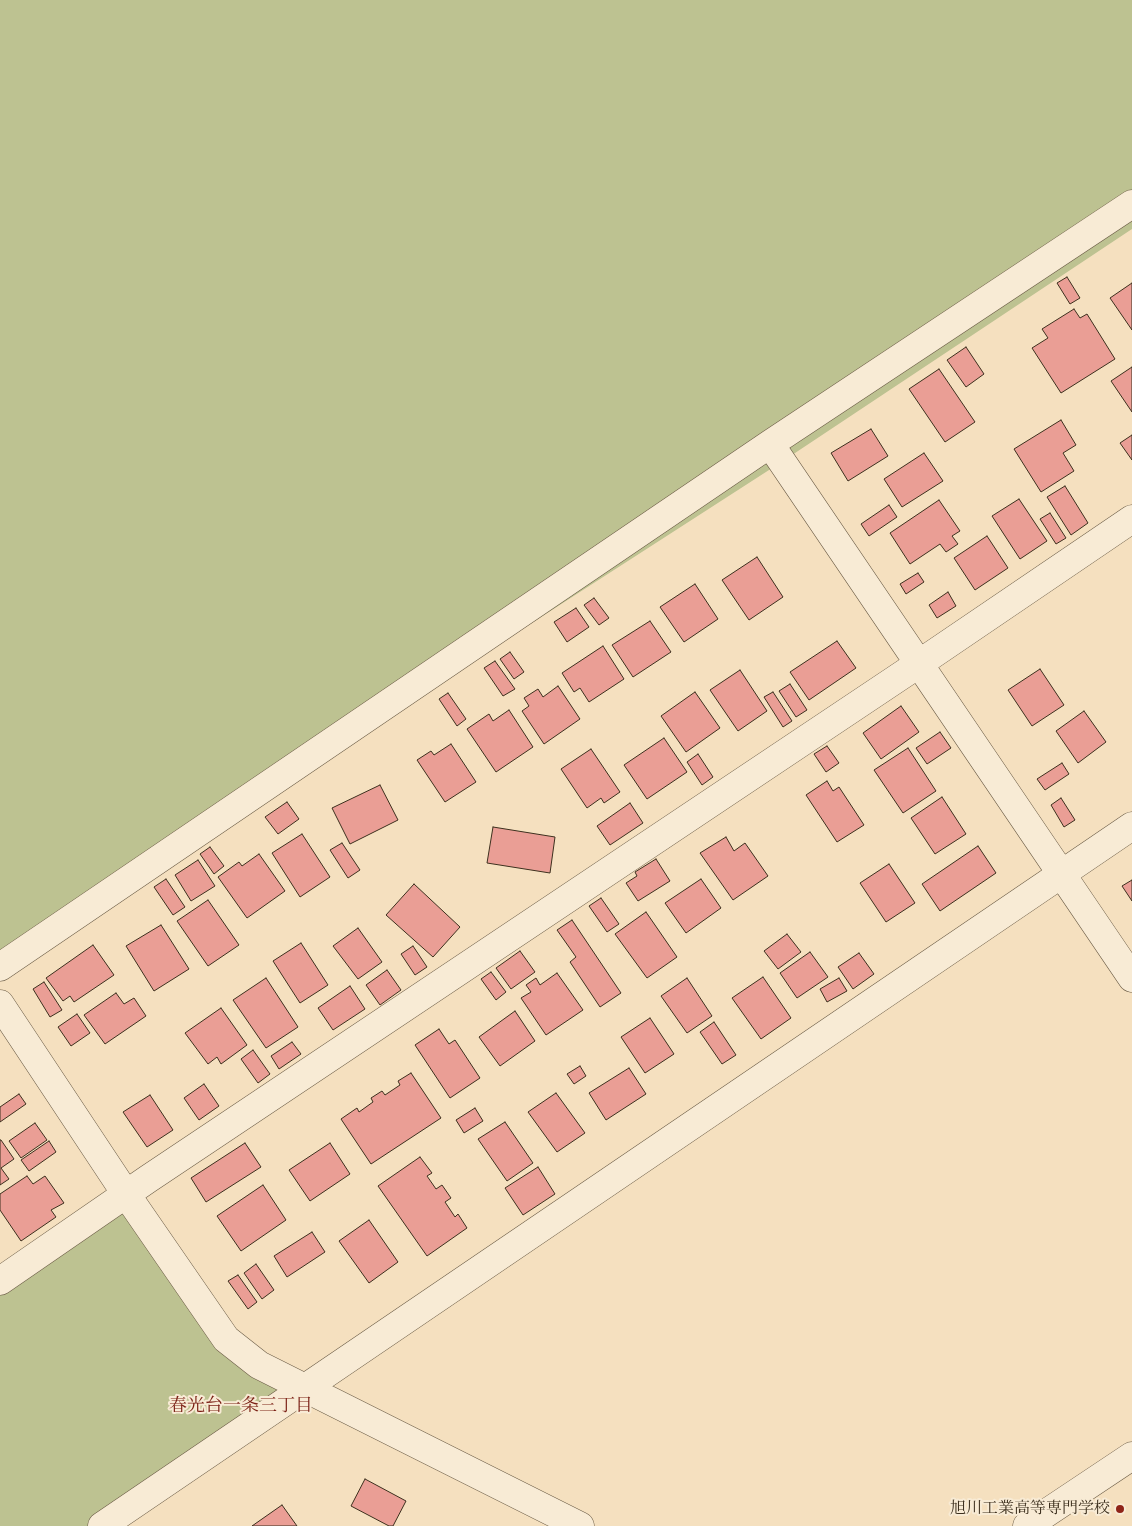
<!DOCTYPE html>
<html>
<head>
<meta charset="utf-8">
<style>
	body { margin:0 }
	canvas { display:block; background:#f5e0bf }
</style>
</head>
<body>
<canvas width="1132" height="1526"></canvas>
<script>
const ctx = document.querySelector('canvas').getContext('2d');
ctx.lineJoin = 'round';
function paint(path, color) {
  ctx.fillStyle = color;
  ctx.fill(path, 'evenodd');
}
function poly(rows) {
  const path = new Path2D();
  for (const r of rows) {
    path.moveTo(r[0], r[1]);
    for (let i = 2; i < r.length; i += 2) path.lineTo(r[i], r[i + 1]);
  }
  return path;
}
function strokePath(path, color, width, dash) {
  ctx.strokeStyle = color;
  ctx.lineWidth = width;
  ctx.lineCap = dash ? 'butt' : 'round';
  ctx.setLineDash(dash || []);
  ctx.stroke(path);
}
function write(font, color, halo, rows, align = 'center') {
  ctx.font = font + ' "IM FELL French Canon","Noto Serif JP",serif';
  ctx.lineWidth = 4;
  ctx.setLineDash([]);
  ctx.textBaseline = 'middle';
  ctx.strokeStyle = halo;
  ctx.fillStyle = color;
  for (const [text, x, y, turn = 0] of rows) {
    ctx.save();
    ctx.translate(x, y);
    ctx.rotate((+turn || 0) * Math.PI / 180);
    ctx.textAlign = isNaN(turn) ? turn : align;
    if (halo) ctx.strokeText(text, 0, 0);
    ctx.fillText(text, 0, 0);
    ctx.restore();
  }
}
const green = poly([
	[0,0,1132,0,1132,229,783,461,0,966],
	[126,1194,225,1339,304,1387,102,1526,0,1526,0,1281]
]);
const building = poly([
	[1067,277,1080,298,1070,304,1057,283,1067,277],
	[1132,283,1132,330,1110,298,1132,283],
	[1074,309,1080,318,1087,314,1115,359,1061,393,1032,348,1048,338,1042,329,1074,309],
	[966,347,984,374,966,387,947,360,966,347],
	[1132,367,1132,412,1111,381,1132,367],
	[939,369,975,422,945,442,909,389,939,369],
	[1061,420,1076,445,1063,453,1074,471,1041,492,1014,449,1061,420],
	[871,429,888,456,848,481,831,453,871,429],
	[1132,435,1132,460,1120,443,1132,435],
	[924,453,943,481,902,507,884,479,924,453],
	[1065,486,1088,523,1071,535,1047,497,1065,486],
	[1019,499,1047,541,1020,559,992,516,1019,499],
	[939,500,960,531,952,536,958,544,946,552,940,544,910,564,890,533,939,500],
	[889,505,897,517,869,536,861,524,889,505],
	[1050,513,1066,538,1056,544,1040,519,1050,513],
	[987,536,1008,568,975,590,954,558,987,536],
	[757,557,783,597,749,620,722,580,757,557],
	[918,573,924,582,906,594,900,584,918,573],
	[695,584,718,619,684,642,660,607,695,584],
	[948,592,956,606,937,618,929,605,948,592],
	[594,598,609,618,599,625,584,605,594,598],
	[576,608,589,627,567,642,554,622,576,608],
	[650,621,671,652,633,677,612,645,650,621],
	[837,641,856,668,809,700,790,672,837,641],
	[603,646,624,679,589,702,580,688,574,692,562,673,603,646],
	[510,652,524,672,514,679,500,659,510,652],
	[495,661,515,689,503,696,484,668,495,661],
	[1040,669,1064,705,1032,726,1008,690,1040,669],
	[740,670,767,711,738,731,710,690,740,670],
	[790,684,807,710,796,717,779,691,790,684],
	[558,686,580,719,544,744,522,711,529,706,524,698,538,689,543,697,558,686],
	[695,692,720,728,686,752,661,716,695,692],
	[773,692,792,721,783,727,764,697,773,692],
	[448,693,466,719,457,726,439,699,448,693],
	[901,706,919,732,881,759,863,733,901,706],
	[509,710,533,747,496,772,467,729,489,714,493,721,509,710],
	[1084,711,1106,742,1078,763,1056,731,1084,711],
	[940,732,951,748,927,764,916,748,940,732],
	[664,738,687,772,647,799,624,765,664,738],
	[451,744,476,782,445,802,417,760,431,751,434,755,451,744],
	[827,746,839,763,826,772,814,754,827,746],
	[908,748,936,791,903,813,874,770,908,748],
	[591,749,620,792,604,803,601,798,587,808,561,769,591,749],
	[698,754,713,777,702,785,687,762,698,754],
	[1062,763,1069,774,1045,790,1037,779,1062,763],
	[827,781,833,791,839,787,864,825,837,842,806,795,827,781],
	[380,785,398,820,350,844,332,808,380,785],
	[942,797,966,834,935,854,911,818,942,797],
	[1061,798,1075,820,1064,827,1051,805,1061,798],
	[287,802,299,819,278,834,265,817,287,802],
	[630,803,643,823,610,845,597,826,630,803],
	[493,827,555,837,550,873,487,863,493,827],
	[302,834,330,877,300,897,272,853,302,834],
	[726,837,734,851,745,843,768,876,733,900,700,853,726,837],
	[342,843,360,870,348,878,330,850,342,843],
	[978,846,996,873,940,911,922,884,978,846],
	[210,847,224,866,214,874,200,854,210,847],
	[259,854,285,891,247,918,218,877,239,862,242,866,259,854],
	[656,859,670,881,638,901,626,883,637,876,635,872,656,859],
	[198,860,215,886,191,901,175,875,198,860],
	[889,864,915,903,886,922,860,883,889,864],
	[166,879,185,907,173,915,154,887,166,879],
	[701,879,721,908,686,933,665,903,701,879],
	[1132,880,1132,901,1122,886,1132,880],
	[414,884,460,927,433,957,386,915,414,884],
	[601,898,619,924,607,932,589,906,601,898],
	[208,900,239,945,208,966,177,921,208,900],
	[646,912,677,957,647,978,615,934,646,912],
	[572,920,621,993,600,1007,570,962,576,957,557,930,572,920],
	[161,925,189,969,154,991,126,946,161,925],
	[358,928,382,962,358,979,333,946,358,928],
	[787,934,801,952,778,969,764,951,787,934],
	[301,943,328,985,300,1003,273,961,301,943],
	[93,945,114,975,74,1002,70,996,63,1001,46,978,93,945],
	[413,946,427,967,415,975,401,954,413,946],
	[520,951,535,972,511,989,496,968,520,951],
	[810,952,828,977,797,998,780,973,810,952],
	[859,953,874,974,853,989,838,967,859,953],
	[387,970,401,990,380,1005,366,985,387,970],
	[491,972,506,992,496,1000,481,979,491,972],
	[557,973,583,1010,546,1035,521,998,531,992,526,985,536,978,540,985,557,973],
	[763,977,791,1018,761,1039,732,998,763,977],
	[266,978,298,1027,266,1048,233,1000,266,978],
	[687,978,712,1016,687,1033,661,996,687,978],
	[839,978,847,991,827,1002,820,989,839,978],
	[44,982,62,1010,50,1017,33,989,44,982],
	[350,986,365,1009,333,1030,318,1008,350,986],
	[116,993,124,1004,134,998,146,1016,105,1044,84,1015,116,993],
	[221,1008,247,1045,221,1064,217,1057,208,1064,185,1033,221,1008],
	[515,1011,535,1041,500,1066,479,1037,515,1011],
	[77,1014,90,1033,71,1046,58,1027,77,1014],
	[650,1018,674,1054,645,1073,621,1037,650,1018],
	[714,1022,736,1055,722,1064,700,1032,714,1022],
	[439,1029,449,1044,455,1040,480,1078,450,1098,415,1045,439,1029],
	[292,1042,301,1054,279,1069,271,1056,292,1042],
	[253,1050,270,1074,258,1083,241,1059,253,1050],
	[580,1066,586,1076,574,1084,567,1074,580,1066],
	[629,1068,646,1094,606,1120,589,1093,629,1068],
	[411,1073,441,1118,371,1164,341,1119,357,1108,359,1112,373,1102,371,1098,382,1091,385,1095,400,1085,398,1081,411,1073],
	[204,1084,219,1106,199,1120,184,1098,204,1084],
	[556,1093,585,1133,557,1152,528,1112,556,1093],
	[19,1094,26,1104,0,1122,0,1107,19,1094],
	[150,1095,173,1130,147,1147,123,1112,150,1095],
	[475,1108,483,1121,464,1133,456,1120,475,1108],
	[505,1122,533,1163,507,1181,478,1139,505,1122],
	[35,1123,47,1140,21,1158,9,1141,35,1123],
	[0,1140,1,1140,14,1159,1,1168,9,1179,0,1185,0,1140],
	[49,1141,56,1152,29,1171,21,1160,49,1141],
	[245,1143,261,1167,206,1202,191,1178,245,1143],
	[330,1143,350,1174,310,1201,289,1170,330,1143],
	[420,1157,432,1173,427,1176,436,1189,442,1185,451,1198,445,1202,455,1217,458,1214,467,1228,427,1256,378,1186,420,1157],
	[538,1167,555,1194,523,1215,505,1188,538,1167],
	[27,1176,33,1184,45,1176,64,1203,51,1210,56,1217,21,1241,0,1210,0,1194,27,1176],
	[263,1185,286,1220,241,1251,217,1216,263,1185],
	[369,1220,398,1262,369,1283,339,1241,369,1220],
	[312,1232,325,1252,287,1277,274,1256,312,1232],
	[256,1264,274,1290,262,1299,244,1273,256,1264],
	[238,1275,257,1302,248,1309,228,1281,238,1275],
	[365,1479,406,1501,393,1526,389,1526,351,1506,365,1479],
	[282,1505,297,1526,252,1526,282,1505]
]);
const street = poly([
	[770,444,1132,978],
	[0,967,770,444,1132,204],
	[0,1004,126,1194,226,1339,259,1365,580,1526],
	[0,1281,148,1179,920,663,1132,519],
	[102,1526,1132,826],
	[1027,1526,1132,1456]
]);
const markers = [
	[1120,1509,5,"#8f2418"]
];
const poiNames = [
	["旭川工業高等専門学校",1110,1509]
];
const neighbourhoodNames = [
	["春光台一条三丁目",241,1407]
];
paint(green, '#bdc291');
paint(building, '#ea9e95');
strokePath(building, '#3d301e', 1);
strokePath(street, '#6b5c46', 29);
strokePath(street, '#f8ebd5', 28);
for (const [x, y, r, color] of markers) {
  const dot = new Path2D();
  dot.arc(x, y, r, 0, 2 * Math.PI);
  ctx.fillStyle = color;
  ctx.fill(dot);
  strokePath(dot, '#f8ebd5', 2);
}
write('16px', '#3d301e', '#f8ebd5', poiNames, 'right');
write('18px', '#7a1f14', '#f8ebd5', neighbourhoodNames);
</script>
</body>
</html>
